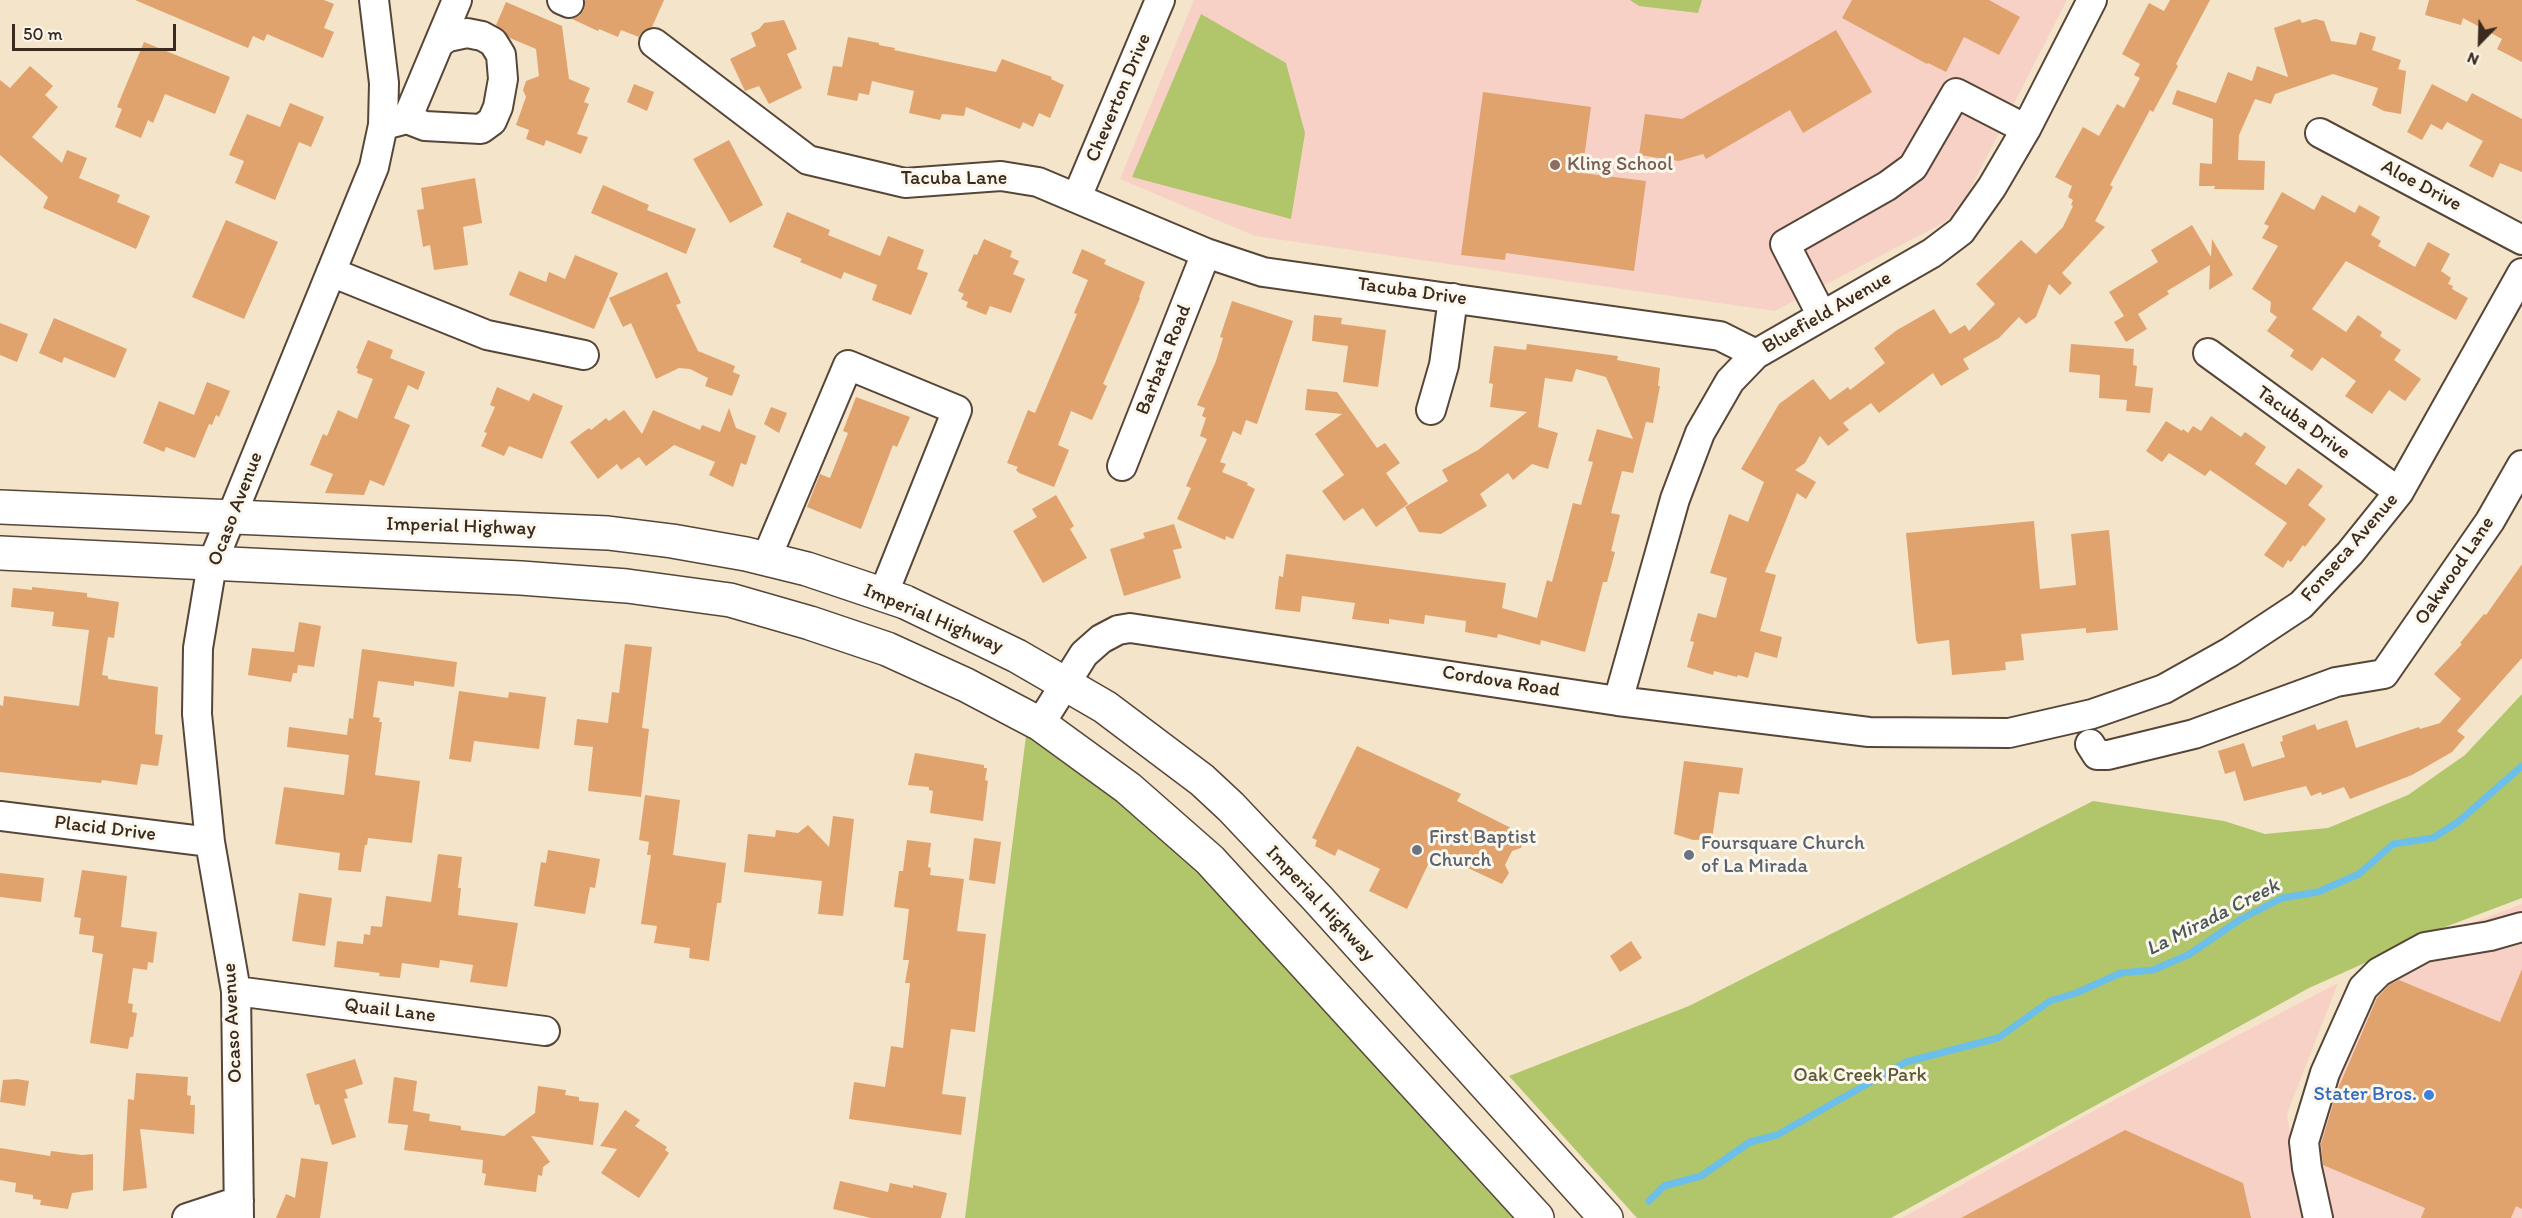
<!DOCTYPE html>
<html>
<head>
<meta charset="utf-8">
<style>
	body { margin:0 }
	#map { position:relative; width:2522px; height:1218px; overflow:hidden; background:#f4e4ca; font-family:Itim,sans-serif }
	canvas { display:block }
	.north { position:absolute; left:2450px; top:12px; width:60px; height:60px; -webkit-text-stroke:4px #fbf7ec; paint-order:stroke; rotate:203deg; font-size:16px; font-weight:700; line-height:24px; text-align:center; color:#3b2a1e }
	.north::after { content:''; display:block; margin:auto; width:21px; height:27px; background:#3b2a1e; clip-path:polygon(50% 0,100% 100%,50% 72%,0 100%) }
	.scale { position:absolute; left:12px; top:24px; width:164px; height:27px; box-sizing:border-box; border:3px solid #3b2a1e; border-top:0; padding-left:8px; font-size:18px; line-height:21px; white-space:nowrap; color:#3b2a1e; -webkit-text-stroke:4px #fbf7ec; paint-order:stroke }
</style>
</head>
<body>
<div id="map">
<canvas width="2522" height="1218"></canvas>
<div class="north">N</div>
<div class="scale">50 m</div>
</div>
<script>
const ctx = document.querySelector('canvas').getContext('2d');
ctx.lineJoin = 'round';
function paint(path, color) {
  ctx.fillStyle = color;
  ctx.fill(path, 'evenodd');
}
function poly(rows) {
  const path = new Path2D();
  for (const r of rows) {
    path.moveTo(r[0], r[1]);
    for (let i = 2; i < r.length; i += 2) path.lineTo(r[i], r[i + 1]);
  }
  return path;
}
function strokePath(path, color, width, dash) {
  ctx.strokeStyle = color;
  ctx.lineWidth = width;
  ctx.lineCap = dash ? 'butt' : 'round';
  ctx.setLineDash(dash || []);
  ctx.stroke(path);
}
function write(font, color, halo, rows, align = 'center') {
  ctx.font = font + ' Itim,sans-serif';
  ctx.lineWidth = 6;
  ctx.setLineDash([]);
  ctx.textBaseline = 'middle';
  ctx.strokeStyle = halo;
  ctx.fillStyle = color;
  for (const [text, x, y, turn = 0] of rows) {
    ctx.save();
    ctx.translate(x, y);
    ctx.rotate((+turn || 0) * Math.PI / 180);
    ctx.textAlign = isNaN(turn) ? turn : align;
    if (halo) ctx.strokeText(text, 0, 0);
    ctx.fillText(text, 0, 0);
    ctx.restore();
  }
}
const built = poly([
	[1194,0,2067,0,1964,201,1945,222,1775,311,1255,236,1120,179],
	[2522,904,2522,1218,2310,1218,2295,1116,2350,977,2442,934],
	[2338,983,2287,1114,2303,1218,1902,1218,2099,1108]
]);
const green = poly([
	[1630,0,1702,0,1698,13,1639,6],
	[1201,14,1286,63,1305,133,1291,219,1132,177],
	[2522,694,2522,898,2445,927,2309,988,1891,1218,1637,1218,1509,1076,1689,1006,2093,801,2224,821,2265,834,2328,828,2408,795,2465,755],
	[1026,736,1098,782,1191,860,1517,1218,965,1218]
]);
const stream = poly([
	[1649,1201,1664,1186,1701,1176,1750,1142,1777,1135,1906,1062,1998,1038,2050,1001,2076,993,2121,973,2153,970,2188,955,2241,919,2282,898,2318,892,2359,874,2393,844,2433,838,2458,822,2522,766]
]);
const building = poly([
	[135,0,324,0,334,4,324,28,334,32,323,58,267,34,264,41,253,36,248,48],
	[585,0,664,0,652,27,641,33,639,37,621,30,618,37,599,29,598,31,572,19,579,16,584,10],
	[1852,0,1989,0,2020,17,1999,55,1964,37,1946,72,1928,63,1927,64,1842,18],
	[2170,0,2210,0,2176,64,2178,66,2153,112,2150,110,2110,185,2113,187,2095,221,2105,227,2062,273,2072,283,2060,295,2049,284,2036,317,2026,324,2019,317,1999,338,1963,359,1969,369,1941,386,1933,373,1879,413,1871,403,1843,423,1849,430,1828,446,1820,436,1805,463,1795,470,1816,482,1806,499,1797,493,1765,572,1776,575,1760,631,1782,637,1777,658,1755,652,1748,678,1738,675,1737,677,1714,671,1713,675,1687,667,1694,642,1690,641,1698,613,1716,618,1727,578,1710,573,1729,514,1748,522,1764,482,1741,469,1779,404,1813,379,1830,400,1848,387,1850,390,1885,363,1874,348,1897,330,1934,309,1950,334,1965,325,1969,331,1995,304,1976,284,2021,240,2036,254,2063,227,2073,206,2071,205,2073,200,2068,197,2072,186,2055,177,2083,127,2099,136,2117,104,2124,108,2140,78,2134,75,2140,64,2122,54,2149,3,2164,11],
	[2429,0,2522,0,2522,62,2497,49,2502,39,2463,18,2461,25,2425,15],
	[506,2,562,26,569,79,590,88,584,102,589,104,577,134,588,137,581,154,546,140,544,146,526,139,529,130,516,125,526,97,523,90,526,81,539,76,536,49,510,38,496,25],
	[2300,19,2302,23,2315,19,2324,21,2331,41,2356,45,2360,32,2376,37,2372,50,2401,60,2398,69,2406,71,2401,114,2384,111,2372,105,2378,88,2333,74,2275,94,2271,104,2255,99,2239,135,2238,160,2265,161,2264,190,2214,189,2215,186,2199,186,2200,163,2212,164,2213,119,2172,104,2177,90,2216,103,2228,72,2252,81,2257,66,2288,77,2274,28],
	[784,20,797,49,787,54,802,88,769,104,759,86,745,91,730,59,756,46,751,33,759,29,764,23],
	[1836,30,1872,92,1803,133,1790,110,1706,159,1703,154,1679,161,1639,155,1645,114,1682,119],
	[848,37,879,43,879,45,895,48,894,50,996,72,1002,59,1052,77,1051,79,1064,85,1050,118,1039,113,1033,127,1023,122,1020,129,966,107,964,116,942,114,940,120,909,113,914,91,872,81,869,95,859,93,857,101,827,95,833,66,842,67],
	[144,42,230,77,215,114,165,94,153,123,148,120,141,138,115,127,122,109,117,107],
	[30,66,53,86,45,95,58,107,32,137,62,163,67,150,87,158,79,178,120,195,117,202,150,216,136,249,43,208,48,197,0,155,0,80,10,88],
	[634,84,654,92,647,111,627,102],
	[2432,84,2467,102,2472,93,2522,119,2522,172,2500,163,2493,178,2469,166,2483,141,2449,123,2447,122,2442,130,2431,124,2422,140,2407,132],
	[1483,92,1591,107,1582,173,1646,181,1634,271,1506,253,1505,260,1461,255],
	[290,103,324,117,311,147,299,142,275,200,235,183,244,161,229,155,247,114,280,127],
	[729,140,763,205,730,223,693,159],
	[475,178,482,223,463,227,468,265,434,270,430,245,423,247,417,210,424,209,421,188],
	[603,185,649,205,647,210,696,229,686,254,591,213],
	[2282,192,2314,210,2322,195,2355,213,2359,205,2380,217,2371,235,2381,241,2378,246,2415,267,2428,242,2450,254,2441,271,2451,278,2448,284,2453,286,2452,289,2468,298,2456,320,2346,261,2312,309,2346,332,2358,315,2382,332,2380,336,2401,350,2394,360,2421,379,2405,401,2389,390,2372,414,2345,396,2356,381,2322,357,2312,371,2290,356,2294,350,2267,331,2277,317,2270,312,2271,302,2252,289,2278,246,2262,238,2269,226,2264,224],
	[787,212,830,230,828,235,880,256,888,236,924,250,917,269,928,273,911,315,872,300,877,285,844,272,841,279,800,262,802,259,773,247],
	[226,220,278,242,244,319,192,297],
	[2192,225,2211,257,2212,239,2233,275,2209,290,2210,265,2167,291,2169,294,2138,314,2147,329,2126,342,2114,322,2124,316,2109,292,2158,262,2151,250],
	[984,239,1012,251,1010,257,1019,261,1013,274,1025,279,1011,313,990,306,986,315,966,307,968,302,961,299,964,294,958,291,974,254,977,255],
	[1082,249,1106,260,1104,264,1145,282,1139,297,1140,298,1103,384,1107,386,1092,420,1071,411,1058,445,1069,450,1054,487,1019,473,1016,470,1018,467,1007,463,1028,410,1035,413,1077,314,1074,313,1088,280,1072,273],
	[575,255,618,273,594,329,509,295,519,271,546,282,549,272,565,279],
	[667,272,681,303,676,305,698,351,735,366,733,372,740,375,732,396,705,386,708,378,690,369,679,368,656,379,631,323,623,327,609,298],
	[1232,301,1293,321,1257,424,1246,420,1241,435,1233,431,1220,462,1226,464,1222,472,1248,483,1247,485,1255,489,1233,539,1226,536,1225,540,1177,519,1191,488,1186,486,1207,439,1200,436,1206,418,1202,416,1205,408,1197,405,1216,361,1223,338,1220,337],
	[1314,315,1342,318,1341,324,1386,330,1378,387,1343,382,1348,346,1312,341],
	[54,318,127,349,115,378,64,357,62,363,39,353],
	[0,323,28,334,17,362,0,355],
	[368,340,393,350,390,358,425,372,418,390,408,385,394,418,410,425,384,486,370,480,364,495,325,493,333,474,310,465,323,434,327,436,338,410,357,419,373,379,357,373,358,369,356,368],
	[1527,344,1618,356,1617,360,1660,368,1658,386,1660,386,1653,423,1646,422,1633,473,1622,471,1611,513,1620,515,1611,551,1615,552,1607,582,1603,582,1585,652,1541,640,1540,645,1498,634,1497,638,1465,632,1466,621,1425,615,1424,624,1389,619,1389,624,1352,619,1355,603,1302,596,1300,612,1275,609,1279,576,1283,577,1286,554,1506,583,1502,608,1537,618,1547,580,1552,582,1573,503,1581,505,1593,462,1588,461,1597,429,1633,439,1606,377,1576,369,1572,382,1545,378,1538,427,1558,433,1548,469,1532,464,1513,480,1508,473,1480,494,1487,506,1441,534,1419,532,1405,507,1448,481,1442,470,1478,450,1527,412,1490,407,1493,384,1489,383,1494,346,1526,350],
	[2071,344,2134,349,2133,365,2137,366,2135,386,2153,388,2150,413,2126,411,2127,400,2099,398,2100,375,2069,372],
	[207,382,230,391,219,417,216,415,212,425,209,424,195,458,166,447,164,452,143,443,159,401,194,415],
	[497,387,529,401,533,393,563,406,542,459,509,446,504,456,481,446,487,433,484,432,495,407,490,405],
	[1307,389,1337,392,1377,448,1385,443,1400,463,1386,473,1408,504,1376,527,1363,508,1344,521,1322,491,1344,475,1315,434,1342,414,1305,410],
	[856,397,910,417,897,447,893,445,861,529,807,507,820,474,830,478,848,433,843,431],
	[771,407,787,413,779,433,764,424],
	[729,408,736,428,756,436,746,465,741,463,733,487,709,475,715,462,674,445,646,466,639,457,621,470,617,464,598,479,570,442,589,428,591,430,606,418,609,421,624,410,642,434,653,410,700,430,702,425,720,432],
	[2211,416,2241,437,2245,432,2266,447,2255,464,2286,485,2298,468,2323,486,2308,505,2326,519,2305,547,2303,545,2291,562,2288,560,2283,568,2264,555,2287,523,2210,470,2205,476,2169,453,2162,462,2146,451,2166,421,2182,431,2183,429,2188,433,2193,426,2201,431],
	[1056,495,1074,526,1070,529,1087,558,1043,583,1013,531,1037,517,1032,509],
	[2034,521,2040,589,2076,585,2071,534,2109,530,2118,630,2086,633,2086,628,2021,634,2024,660,2005,662,2006,670,1952,675,1949,640,1918,644,1916,640,1906,533],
	[1174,524,1182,548,1173,550,1181,578,1124,596,1110,549,1145,538,1143,533],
	[2522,564,2522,658,2457,731,2465,737,2452,752,2412,775,2350,799,2344,787,2322,795,2321,792,2311,796,2306,786,2244,801,2235,771,2225,774,2218,751,2244,743,2252,767,2285,757,2280,742,2283,741,2282,736,2315,724,2317,730,2347,720,2356,748,2419,727,2420,729,2440,723,2461,699,2434,674,2462,644,2460,643,2484,614,2486,615],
	[32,587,87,593,87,597,119,602,114,638,108,637,102,675,108,676,108,679,158,687,155,734,163,735,158,766,141,764,137,785,102,780,101,783,0,772,0,705,3,706,4,696,79,706,89,630,52,626,54,612,11,607,13,588,32,590],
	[299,622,321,626,314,667,298,665,297,673,293,673,291,682,248,675,252,648,294,652],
	[625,644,652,647,642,728,649,729,641,797,588,791,593,747,574,745,577,719,608,723,612,692,619,693],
	[362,649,457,662,454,687,414,681,414,686,378,681,373,717,380,718,379,722,382,722,375,775,420,781,412,843,368,838,367,845,365,845,361,872,338,870,340,853,275,844,284,787,344,795,349,755,287,747,289,727,347,735,349,718,353,719],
	[459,691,508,698,509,692,546,697,539,749,474,741,471,762,449,759],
	[1357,746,1461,794,1457,801,1525,835,1521,848,1512,851,1505,865,1509,873,1502,884,1434,852,1407,909,1369,891,1380,869,1338,849,1335,856,1315,846,1317,840,1312,838],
	[915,753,984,765,984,768,987,768,985,780,988,781,983,821,930,813,933,791,929,790,929,787,908,785],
	[1684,761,1743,768,1739,794,1719,792,1712,839,1693,840,1674,834],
	[645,795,680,800,673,855,726,863,721,903,717,903,709,961,689,958,690,948,654,943,657,926,641,924,651,855,647,855,649,842,639,840],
	[833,816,854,819,843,916,818,914,822,881,744,872,748,834,775,837,776,830,798,833,808,825,829,847],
	[974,838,1001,842,995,884,969,880],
	[907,840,931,843,928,867,931,868,930,875,964,879,957,931,986,934,975,1032,951,1029,942,1094,966,1097,961,1135,849,1119,854,1082,885,1087,891,1046,903,1048,910,983,905,983,909,960,903,960,909,909,894,907,899,871,903,871],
	[548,850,600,859,595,888,590,887,585,914,534,906,541,862,546,863],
	[438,854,462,857,458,888,461,888,458,915,518,923,507,987,470,982,473,965,440,960,439,968,402,963,400,978,379,976,380,973,334,967,337,941,363,944,364,934,370,935,371,926,382,927,386,896,431,902],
	[82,870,127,876,121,927,157,932,153,963,148,962,147,970,133,968,128,1003,133,1004,132,1012,137,1013,133,1037,130,1037,128,1049,90,1043,103,954,92,952,94,936,79,934,81,918,74,917],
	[0,873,44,878,41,902,0,897],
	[299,893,332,898,325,946,292,941],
	[1631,941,1642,958,1620,972,1610,956],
	[2522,969,2522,1209,2516,1206,2511,1218,2421,1218,2425,1208,2323,1165,2321,1144,2337,1091,2377,998,2389,985,2399,980,2500,1022],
	[355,1059,363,1084,345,1090,348,1098,344,1099,356,1137,332,1145,319,1104,315,1105,306,1074],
	[136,1073,188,1077,187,1095,191,1096,190,1105,195,1105,194,1134,140,1129,147,1188,123,1191,128,1099,134,1100],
	[394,1077,417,1081,413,1111,430,1114,429,1121,461,1126,461,1130,504,1136,535,1113,538,1086,566,1090,565,1095,579,1097,579,1101,599,1103,593,1145,531,1136,550,1162,543,1167,542,1176,538,1175,536,1192,484,1185,486,1174,482,1173,483,1160,404,1150,408,1125,388,1123],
	[17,1079,29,1081,25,1106,0,1102,3,1080],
	[625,1110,640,1120,635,1126,667,1147,665,1150,669,1153,639,1198,601,1173,617,1149,600,1146],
	[2125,1130,2243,1183,2251,1218,1961,1218],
	[0,1148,50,1156,51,1151,82,1155,93,1154,93,1190,72,1193,68,1209,40,1205,41,1200,33,1199,33,1195,15,1192,16,1183,0,1180],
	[301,1158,328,1162,320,1218,276,1218,286,1194,295,1198],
	[840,1181,888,1192,890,1183,913,1188,913,1185,947,1193,941,1218,871,1218,833,1209]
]);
const minor = poly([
	[562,0,569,3],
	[654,43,808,160,905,183,1001,176,1038,182,1206,253,1263,272,1720,336,1756,354],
	[407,119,425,126,481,129,492,121,498,107,503,79,501,55,493,42,482,36,467,33,448,37,439,43],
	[388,124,407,119,457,0],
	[2320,133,2522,240],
	[1077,197,1160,0],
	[331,272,487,335,584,355],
	[1822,316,1785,244,1887,186,1913,167,1956,93,2026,129],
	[2208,353,2399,492],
	[1431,410,1444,365,1453,298],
	[1122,466,1206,253],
	[766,559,848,365,957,410,883,595],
	[1618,701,1675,499,1700,433,1730,381,1756,354,1932,253,1961,231,1992,187,2026,129,2092,0],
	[1040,724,1084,654,1101,639,1118,630,1130,628,1618,701,1869,732,2009,733,2092,714,2164,689,2230,652,2301,605,2350,553,2399,492,2522,273],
	[2090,744,2097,755,2108,755,2194,734,2336,682,2384,674,2490,521,2522,465],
	[0,816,210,842],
	[236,991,545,1031],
	[187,1218,239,1201],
	[239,1218,236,991,210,842,197,714,198,648,212,564,374,167,383,125,384,83,374,0],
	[2318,1218,2307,1168,2304,1142,2325,1073,2363,988,2379,972,2425,947,2490,936,2522,927]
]);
const major = poly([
	[0,507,608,533,672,541,746,554,807,569,905,602,1017,656,1105,707,1202,780,1231,807,1318,899,1606,1218],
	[0,553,521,578,627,586,730,600,810,623,887,649,966,685,1040,724,1128,788,1210,860,1537,1218]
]);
const markers = [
	[1555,165,6,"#8d6e63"],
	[1417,850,6,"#6b7280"],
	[1689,855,6,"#6b7280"],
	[2429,1095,6,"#3f7fe0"]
];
const streetNames = [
	["Cheverton Drive",1119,98,-67],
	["Tacuba Lane",954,179],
	["Aloe Drive",2421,186,28],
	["Tacuba Drive",1412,292,8],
	["Bluefield Avenue",1827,313,-30],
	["Barbata Road",1164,360,-68],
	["Tacuba Drive",2303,423,36],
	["Ocaso Avenue",236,509,-69],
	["Imperial Highway",461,527,2],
	["Fonseca Avenue",2350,548,-49],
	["Oakwood Lane",2455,571,-56],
	["Imperial Highway",933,619,23],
	["Cordova Road",1501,682,9],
	["Placid Drive",105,829,7],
	["Imperial Highway",1320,904,47],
	["Quail Lane",390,1011,7],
	["Ocaso Avenue",233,1023,-93]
];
const educationNames = [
	["Kling School",1567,165]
];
const worshipNames = [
	["First Baptist",1429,838],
	["Church",1429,861],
	["Foursquare Church",1701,844],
	["of La Mirada",1701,867]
];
const parkNames = [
	["Oak Creek Park",1860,1076]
];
const shopNames = [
	["Stater Bros.",2417,1095]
];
const waterNames = [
	["La Mirada Creek",2213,918,-27]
];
paint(built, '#f7d1c6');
paint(green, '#b1c66a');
strokePath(stream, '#6cbfe8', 7);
paint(building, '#e1a36d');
strokePath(minor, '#574638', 32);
strokePath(major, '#574638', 36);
strokePath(minor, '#fff', 28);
strokePath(major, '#fff', 33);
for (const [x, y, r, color] of markers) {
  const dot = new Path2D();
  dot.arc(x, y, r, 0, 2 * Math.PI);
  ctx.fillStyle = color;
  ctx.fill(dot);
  strokePath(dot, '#fbf7ec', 2);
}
write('20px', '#3b2a1e', '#fbf7ec', streetNames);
write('20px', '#785e54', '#fbf7ec', educationNames, 'left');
write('20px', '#5b616d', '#fbf7ec', worshipNames, 'left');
write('20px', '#5e5935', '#fbf7ec', parkNames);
write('20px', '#366cbe', '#fbf7ec', shopNames, 'right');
write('italic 21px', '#4a575b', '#fbf7ec', waterNames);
</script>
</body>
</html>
